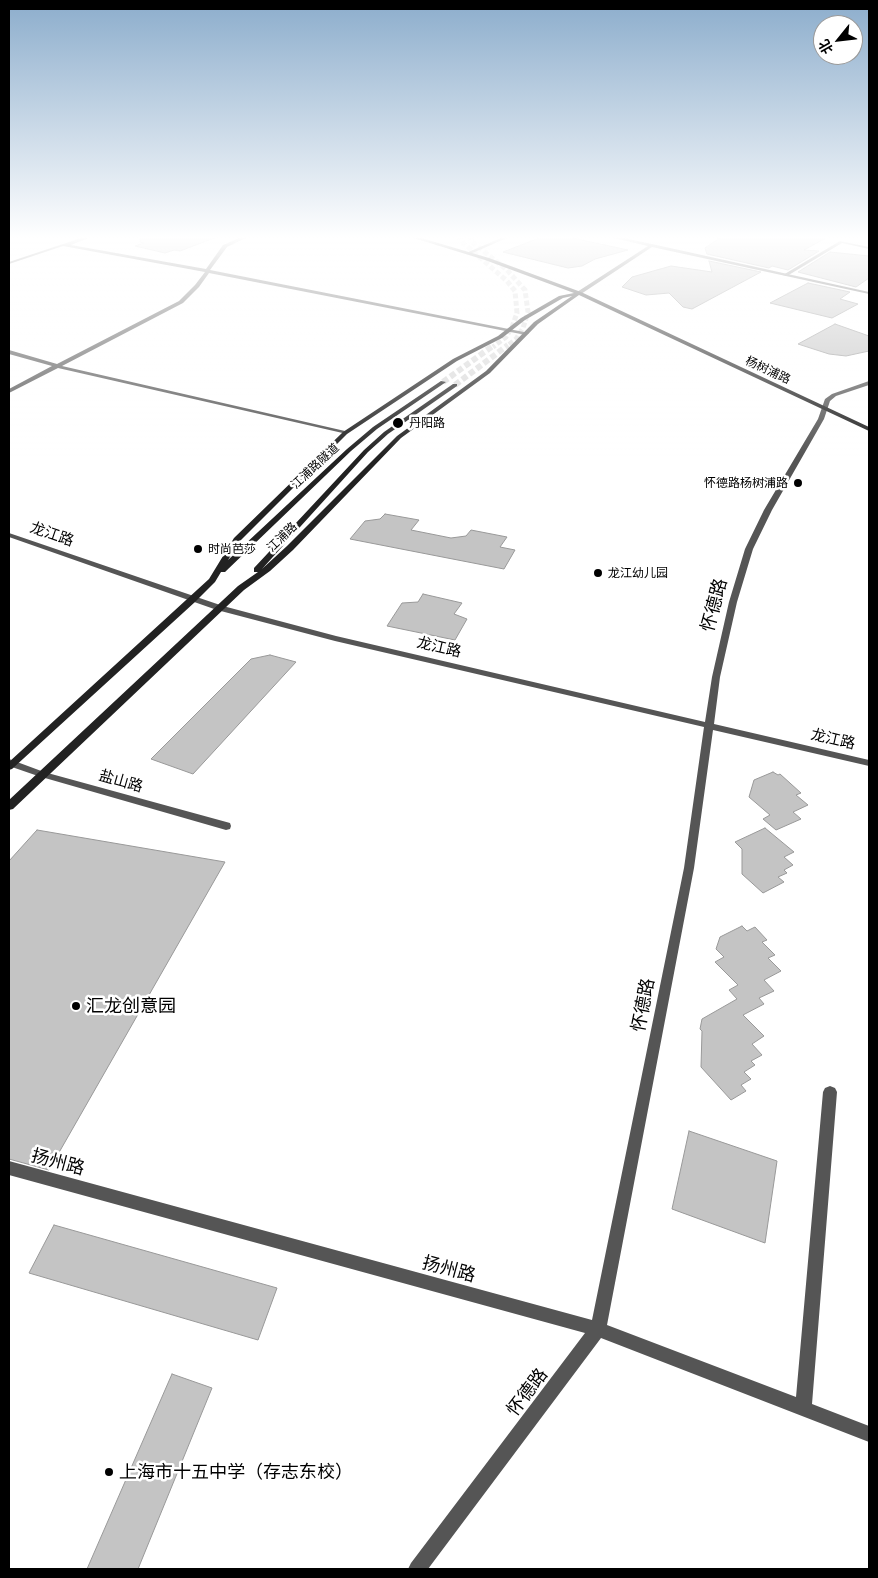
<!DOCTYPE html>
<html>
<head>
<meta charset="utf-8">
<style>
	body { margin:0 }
	#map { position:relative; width:878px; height:1578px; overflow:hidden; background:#fff; font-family:Barlow,"Noto Sans SC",sans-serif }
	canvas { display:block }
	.frame { position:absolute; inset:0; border:10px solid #000; pointer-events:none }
	.north { position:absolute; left:813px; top:15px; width:50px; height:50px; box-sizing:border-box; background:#fff; border:1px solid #999; border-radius:50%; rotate:241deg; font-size:14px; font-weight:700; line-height:20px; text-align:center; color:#000 }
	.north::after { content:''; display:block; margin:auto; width:18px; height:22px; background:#000; clip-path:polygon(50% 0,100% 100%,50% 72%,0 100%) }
</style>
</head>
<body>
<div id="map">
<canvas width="878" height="1578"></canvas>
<div class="frame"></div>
<div class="north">北</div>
</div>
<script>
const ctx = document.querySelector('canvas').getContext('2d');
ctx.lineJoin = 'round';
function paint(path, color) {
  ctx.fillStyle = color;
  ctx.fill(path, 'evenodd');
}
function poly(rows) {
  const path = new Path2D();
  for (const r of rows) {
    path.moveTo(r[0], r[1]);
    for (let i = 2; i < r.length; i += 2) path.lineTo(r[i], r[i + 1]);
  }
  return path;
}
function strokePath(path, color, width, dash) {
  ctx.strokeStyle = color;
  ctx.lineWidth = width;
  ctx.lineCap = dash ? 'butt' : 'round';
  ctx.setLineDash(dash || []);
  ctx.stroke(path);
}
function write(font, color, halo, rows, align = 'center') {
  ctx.font = font + ' Barlow,"Noto Sans SC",sans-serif';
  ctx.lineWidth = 5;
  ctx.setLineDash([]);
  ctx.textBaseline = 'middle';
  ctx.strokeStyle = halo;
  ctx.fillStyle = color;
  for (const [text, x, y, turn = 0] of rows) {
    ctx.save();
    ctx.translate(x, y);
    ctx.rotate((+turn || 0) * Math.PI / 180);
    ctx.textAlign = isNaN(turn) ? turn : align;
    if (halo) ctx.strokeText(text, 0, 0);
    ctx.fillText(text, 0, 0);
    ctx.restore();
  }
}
const building = poly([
	[141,235,217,235,217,237,180,251,174,250,165,253,135,246,144,243,140,242,141,235],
	[547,235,559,235,628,250,595,259,582,266,568,268,503,252,547,235],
	[729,235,831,235,804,250,819,251,788,270,772,266,769,268,707,254,705,248,721,237,729,235],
	[830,252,869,256,869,278,856,287,798,272,830,252],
	[709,261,761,272,692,309,683,307,669,293,646,295,622,287,632,277,671,266,712,272,709,261],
	[808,283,850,292,840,299,858,304,832,318,770,303,808,283],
	[835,324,869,336,869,351,846,356,829,354,798,344,835,324],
	[385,514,419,520,411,530,451,538,466,536,471,530,507,537,500,547,515,550,504,569,350,539,365,521,380,519,385,514],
	[423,594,462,603,454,614,467,619,455,640,387,626,402,603,418,602,423,594],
	[270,655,296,662,193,774,151,759,251,659,270,655],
	[773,772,778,775,780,774,801,793,796,795,808,805,793,812,801,819,776,830,763,819,770,815,749,797,754,780,773,772],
	[765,828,794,852,784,857,793,865,784,870,787,873,778,877,784,882,763,893,742,874,742,849,735,842,765,828],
	[37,830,225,862,49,1170,9,1159,9,861,37,830],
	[742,926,747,931,755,927,767,940,762,942,775,955,768,958,781,971,764,980,774,991,759,998,764,1004,743,1015,764,1036,752,1044,762,1055,751,1061,755,1065,744,1072,751,1079,741,1085,746,1091,731,1100,701,1067,702,1031,700,1029,702,1019,737,999,729,990,738,985,715,962,724,957,716,949,720,937,742,926],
	[689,1131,777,1161,765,1243,672,1209,689,1131],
	[54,1225,277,1288,258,1340,29,1273,54,1225],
	[172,1374,212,1388,138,1569,87,1569,172,1374]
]);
const secondaryTunnelFar1 = poly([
	[459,235,461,241,507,281,515,291,517,313,512,327,506,337,493,347],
	[470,235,471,241,507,270,525,290,528,312,523,328,516,339,506,347]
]);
const secondaryTunnel = poly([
	[443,382,494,345],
	[455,385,508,345]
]);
const service = poly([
	[840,241,869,247,869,249,842,243,787,276,783,275,840,241]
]);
const minor = poly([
	[90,235,96,235,71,245,206,269,223,245,246,235,252,235,227,247,210,270,529,333,526,335,209,273,199,287,183,303,62,366,345,431,347,432,347,434,58,368,9,393,9,389,52,366,9,354,9,350,57,364,179,301,195,285,205,272,63,246,9,264,9,262,90,235],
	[508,235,514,235,470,254,466,253,508,235],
	[601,235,609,235,652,244,869,292,869,294,652,247,581,294,577,294,577,292,648,246,601,235],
	[869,381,869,385,836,396,830,401,824,419,772,510,753,549,737,602,720,677,714,724,869,760,869,766,713,730,694,868,607,1325,796,1397,823,1092,825,1088,830,1086,835,1088,837,1092,812,1404,869,1426,869,1442,601,1338,428,1569,408,1569,411,1563,585,1333,9,1175,9,1161,592,1320,684,868,704,727,335,641,217,610,9,537,9,533,223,606,336,636,705,722,712,677,729,602,745,549,764,510,818,419,825,399,832,394,869,381],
	[9,759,44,772,230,823,231,826,230,829,226,830,38,776,9,766,9,759]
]);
const secondary = poly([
	[404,235,411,235,489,258,581,292,869,427,869,431,579,295,538,324,490,373,401,438,293,550,270,571,244,590,13,809,9,810,9,800,238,586,258,572,254,572,254,568,364,450,384,432,453,384,457,384,457,386,388,434,368,452,262,569,287,546,397,436,486,371,534,322,572,296,563,298,525,320,502,338,457,361,347,434,240,541,228,560,347,449,373,427,441,381,446,382,377,429,351,451,225,572,221,572,215,582,195,602,12,769,9,770,9,762,209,579,234,538,343,432,453,359,498,336,521,318,559,296,574,293,485,260,404,235]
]);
const markers = [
	[398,423,6,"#000"],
	[798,483,5,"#000"],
	[198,549,5,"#000"],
	[598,573,5,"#000"],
	[76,1006,5,"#000"],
	[109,1472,5,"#000"]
];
const farStreetnames = [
	["杨树浦路",768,370,25],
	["江浦路隧道",315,466,-43],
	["江浦路",282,537,-44]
];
const farPoinames = [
	["丹阳路",409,423],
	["怀德路杨树浦路",788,483,"right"],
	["时尚芭莎",208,549],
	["龙江幼儿园",608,573]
];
const streetNames = [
	["龙江路",52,534,19],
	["龙江路",439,647,13],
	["龙江路",833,739,13],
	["盐山路",121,781,16]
];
const nearStreetnames = [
	["怀德路",714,605,-75],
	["怀德路",643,1005,-79],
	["扬州路",58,1162,15],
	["扬州路",449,1269,15],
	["怀德路",527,1392,-53]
];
const nearPoinames = [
	["汇龙创意园",86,1006],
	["上海市十五中学（存志东校）",119,1472]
];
paint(building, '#c4c4c4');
strokePath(building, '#999', 1);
strokePath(secondaryTunnelFar1, '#d9d9d9', 5, [5, 2.5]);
strokePath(secondaryTunnel, '#d9d9d9', 6, [6, 3]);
paint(service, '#555');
paint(minor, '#555');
paint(secondary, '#222');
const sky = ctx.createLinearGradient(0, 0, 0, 456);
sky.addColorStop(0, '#8cadcc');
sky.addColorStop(0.52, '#fff');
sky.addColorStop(1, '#ffffff00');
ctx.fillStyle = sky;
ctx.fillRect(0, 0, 878, 456);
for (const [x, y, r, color] of markers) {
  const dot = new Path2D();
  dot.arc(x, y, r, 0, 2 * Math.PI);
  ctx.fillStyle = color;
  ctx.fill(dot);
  strokePath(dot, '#fff', 2);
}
write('12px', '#000', '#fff', farStreetnames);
write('12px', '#000', '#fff', farPoinames, 'left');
write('15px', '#000', '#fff', streetNames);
write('18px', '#000', '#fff', nearStreetnames);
write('18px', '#000', '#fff', nearPoinames, 'left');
</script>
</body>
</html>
